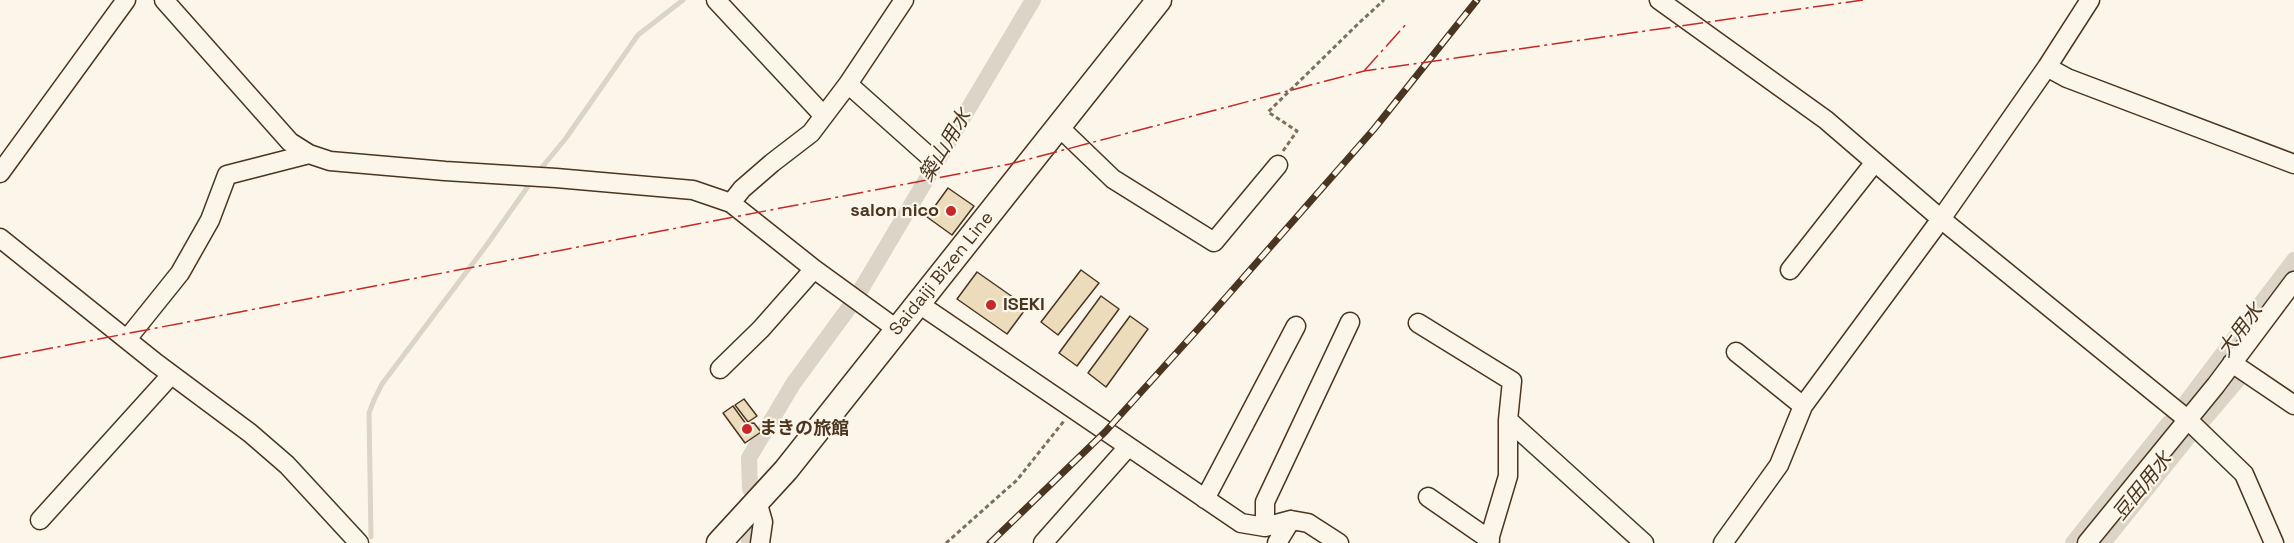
<!DOCTYPE html>
<html>
<head>
<meta charset="utf-8">
<style>
	body { margin:0 }
	canvas { display:block; background:#fbf6e9 }
</style>
</head>
<body>
<canvas width="2294" height="543"></canvas>
<script>
const ctx = document.querySelector('canvas').getContext('2d');
ctx.lineJoin = 'round';
function poly(rows) {
  const path = new Path2D();
  for (const r of rows) {
    path.moveTo(r[0], r[1]);
    for (let i = 2; i < r.length; i += 2) path.lineTo(r[i], r[i + 1]);
  }
  return path;
}
function strokePath(path, color, width, dash) {
  ctx.strokeStyle = color;
  ctx.lineWidth = width;
  ctx.lineCap = dash ? 'butt' : 'round';
  ctx.setLineDash(dash || []);
  ctx.stroke(path);
}
function paint(path, color) {
  ctx.fillStyle = color;
  ctx.fill(path, 'evenodd');
}
function write(font, color, halo, rows, align = 'center') {
  ctx.font = font + ' "Space Grotesk","Noto Sans JP",sans-serif';
  ctx.lineWidth = 4.5;
  ctx.setLineDash([]);
  ctx.textBaseline = 'middle';
  ctx.strokeStyle = halo;
  ctx.fillStyle = color;
  for (const [text, x, y, turn = 0] of rows) {
    ctx.save();
    ctx.translate(x, y);
    ctx.rotate((+turn || 0) * Math.PI / 180);
    ctx.textAlign = isNaN(turn) ? turn : align;
    if (halo) ctx.strokeText(text, 0, 0);
    ctx.fillText(text, 0, 0);
    ctx.restore();
  }
}
const stream = poly([
	[539,171,566,138,638,35,683,0],
	[371,537,369,413,374,400,382,384,486,246,529,185]
]);
const canal = poly([
	[860,291,1033,0],
	[2187,401,2294,260],
	[2200,424,2241,376],
	[750,489,749,458,793,384,851,305],
	[749,543,752,521],
	[2073,543,2169,423],
	[2103,543,2190,435]
]);
const building = poly([
	[948,188,974,206,952,235,927,217,948,188],
	[1081,270,1099,283,1058,335,1041,322,1081,270],
	[977,272,1027,307,1007,334,957,299,977,272],
	[1101,296,1119,309,1077,366,1059,353,1101,296],
	[1130,316,1148,329,1106,387,1088,373,1130,316],
	[744,399,757,416,748,422,735,405,744,399],
	[733,406,746,424,754,423,761,432,745,443,723,413,733,406]
]);
const path = poly([
	[1283,151,1297,131,1268,112,1360,22,1384,0],
	[946,543,1017,480,1064,421]
]);
const minor = poly([
	[164,0,290,142,309,154,330,161,445,171,556,178,693,190,731,203,814,269,898,330],
	[716,0,824,116],
	[1659,0,1826,120,1941,219,2187,419,2244,474,2274,543],
	[2047,67,2067,78,2294,164],
	[848,84,931,158],
	[1059,127,1113,179,1214,242,1278,165],
	[0,173,126,0],
	[731,203,742,189,772,163,811,133,848,84,904,0],
	[0,238,156,363,250,433,287,465,359,543],
	[1790,270,1875,162],
	[919,304,1241,523,1265,527,1291,520,1308,523,1339,543],
	[1418,323,1512,381,1508,420,1508,476,1488,543],
	[127,339,180,273,210,220,227,175,309,154],
	[1736,352,1803,406],
	[2232,363,2294,405],
	[720,369,761,329,814,269],
	[1508,420,1644,543],
	[1428,497,1490,540],
	[1205,499,1296,326],
	[757,501,763,522,760,543],
	[40,520,171,375],
	[1265,527,1265,502,1350,322],
	[1043,543,1128,447],
	[1277,543,1291,520],
	[1723,543,1779,465,1803,406,1941,219,2047,67,2090,0],
	[2087,543,2216,385,2294,281]
]);
const major = poly([
	[719,543,786,470,1159,0]
]);
const rail = poly([
	[990,543,1105,432,1207,319,1374,129,1477,0]
]);
const power = poly([
	[1364,71,1407,23],
	[0,358,1010,164,1364,71,1863,0]
]);
const markers = [
	[951,211,6,"#c62828"],
	[991,305,6,"#c62828"],
	[747,429,6,"#c62828"]
];
const poiNames = [
	["salon nico",939,211,"right"],
	["ISEKI",1003,305],
	["まきの旅館",759,429]
];
const streetNames = [
	["Saidaiji Bizen Line",942,274,-51]
];
const waterNames = [
	["築山用水",946,146,-59],
	["大用水",2241,331,-53],
	["豆田用水",2143,487,-51]
];
strokePath(stream, '#dcd4c6', 5);
strokePath(canal, '#dcd4c6', 16);
paint(building, '#ecdcbc');
strokePath(building, '#4a3520', 1.5);
strokePath(minor, '#4a3520', 21);
strokePath(major, '#4a3520', 27);
strokePath(path, '#7f6f5c', 3, [4.5, 3]);
strokePath(minor, '#fbf6e9', 18);
strokePath(major, '#fbf6e9', 24);
strokePath(rail, '#4a3520', 7);
strokePath(rail, '#fbf6e9', 4.5, [14]);
strokePath(power, '#c62828', 1.5, [21, 4.5, 3, 4.5]);
for (const [x, y, r, color] of markers) {
  const dot = new Path2D();
  dot.arc(x, y, r, 0, 2 * Math.PI);
  ctx.fillStyle = color;
  ctx.fill(dot);
  strokePath(dot, '#fbf6e9', 2);
}
write('bold 18px', '#4a3520', '#fbf6e9', poiNames, 'left');
write('18px', '#4a3520', '#fbf6e9', streetNames);
write('italic 20px', '#4a3520', '#fbf6e9', waterNames);
</script>
</body>
</html>
